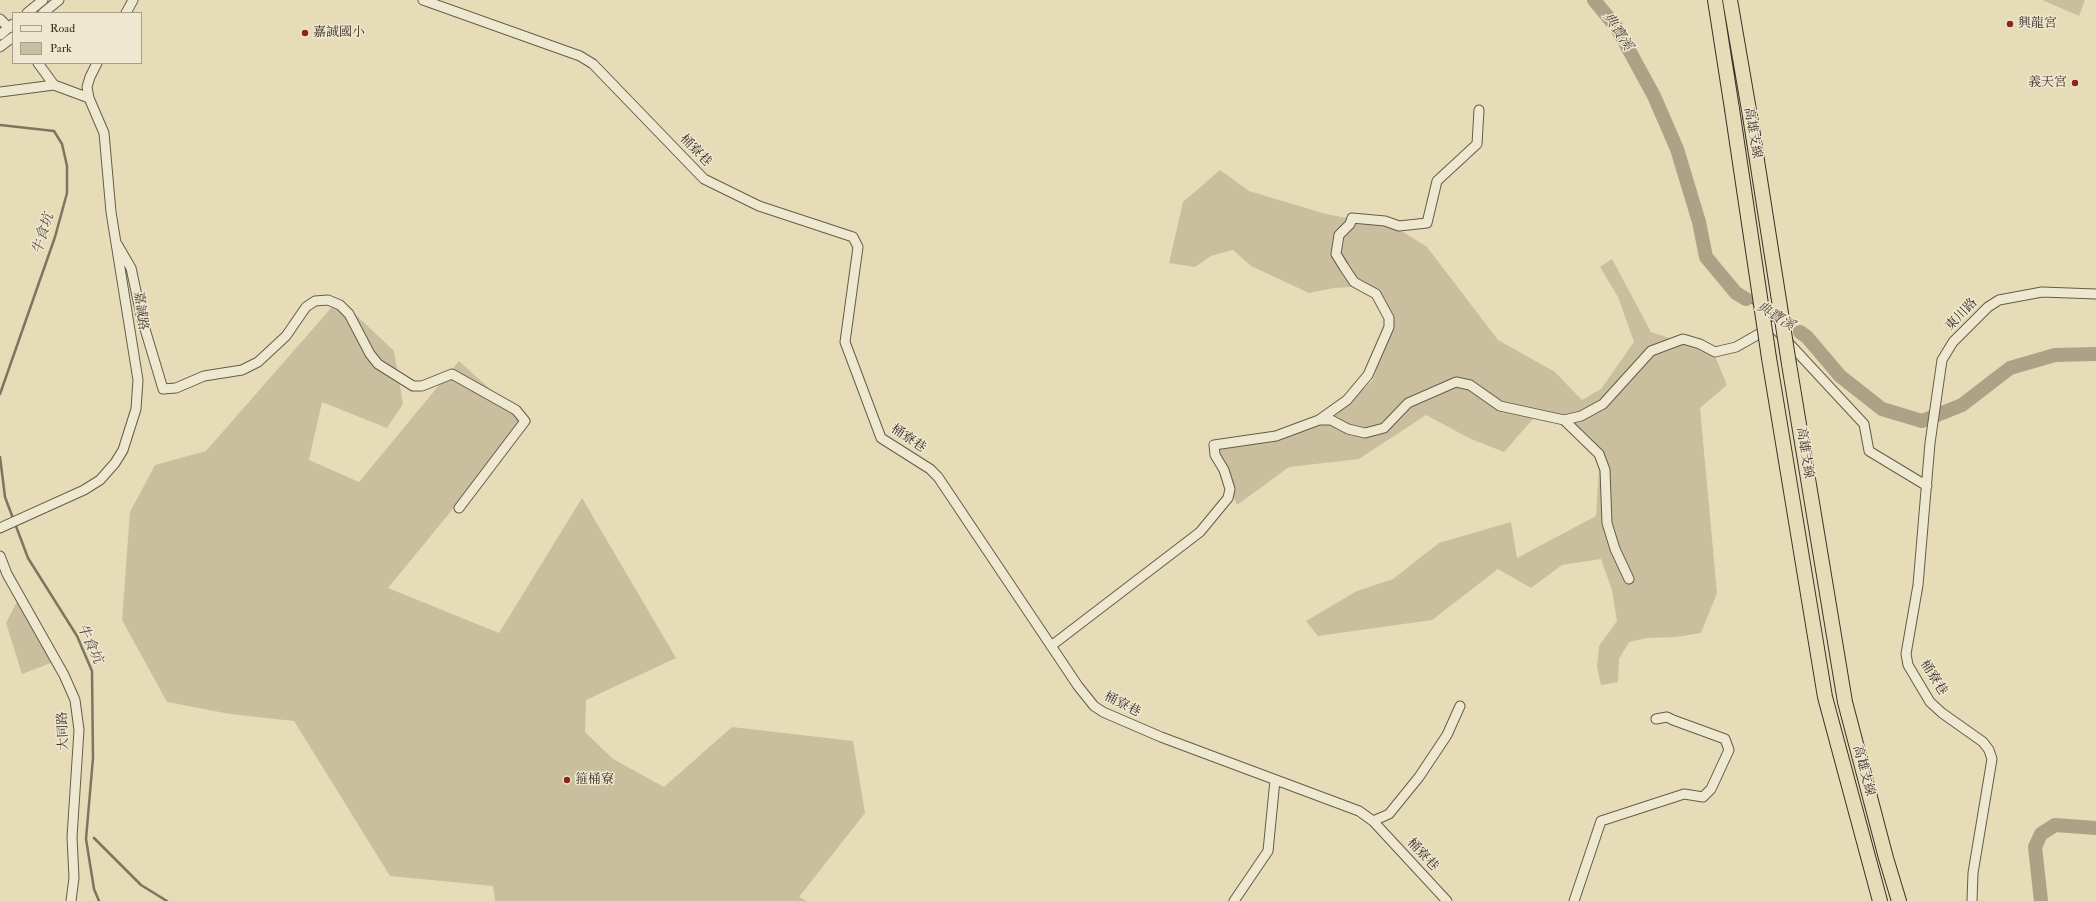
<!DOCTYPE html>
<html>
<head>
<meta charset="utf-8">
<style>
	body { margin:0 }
	#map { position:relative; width:2096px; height:901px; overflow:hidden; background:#e6dcb7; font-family:"IM FELL Double Pica",serif }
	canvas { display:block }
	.legend { position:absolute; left:12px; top:12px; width:130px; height:52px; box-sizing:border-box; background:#efe8d0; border:1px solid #a79e8c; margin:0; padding:5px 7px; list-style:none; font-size:12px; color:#3c3027 }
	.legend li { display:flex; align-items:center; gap:8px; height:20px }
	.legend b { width:20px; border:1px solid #a79e8c }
</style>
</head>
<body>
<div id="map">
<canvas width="2096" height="901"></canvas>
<ul class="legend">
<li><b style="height:5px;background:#efe8d0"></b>Road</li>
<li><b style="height:11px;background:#c9bf9f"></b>Park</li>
</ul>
</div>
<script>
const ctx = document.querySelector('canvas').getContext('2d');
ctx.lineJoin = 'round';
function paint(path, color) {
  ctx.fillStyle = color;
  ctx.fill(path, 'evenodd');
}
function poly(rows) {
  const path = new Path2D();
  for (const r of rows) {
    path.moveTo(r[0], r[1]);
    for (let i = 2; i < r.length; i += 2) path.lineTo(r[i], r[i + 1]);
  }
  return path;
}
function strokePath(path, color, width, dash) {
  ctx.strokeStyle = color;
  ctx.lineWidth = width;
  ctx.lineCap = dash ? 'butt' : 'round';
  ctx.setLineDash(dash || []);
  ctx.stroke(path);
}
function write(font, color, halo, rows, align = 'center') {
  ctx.font = font + ' "IM FELL Double Pica","Noto Serif TC",serif';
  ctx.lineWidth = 3;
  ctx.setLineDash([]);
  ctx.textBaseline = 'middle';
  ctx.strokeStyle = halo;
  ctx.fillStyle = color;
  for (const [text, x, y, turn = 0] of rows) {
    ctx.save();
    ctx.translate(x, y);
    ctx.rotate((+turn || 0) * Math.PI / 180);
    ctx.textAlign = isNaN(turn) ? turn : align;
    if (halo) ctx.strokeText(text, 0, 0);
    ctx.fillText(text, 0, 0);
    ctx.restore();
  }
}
const green = poly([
	[2042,0,2085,0,2079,16],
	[1220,170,1249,191,1326,214,1397,228,1427,247,1498,340,1555,372,1582,400,1601,389,1634,342,1618,297,1600,267,1612,259,1651,332,1697,347,1715,356,1727,385,1700,408,1717,593,1701,633,1676,637,1647,638,1629,642,1619,659,1618,682,1601,685,1597,667,1599,646,1617,621,1612,590,1601,559,1562,565,1531,588,1498,569,1432,620,1318,636,1306,621,1357,591,1393,579,1439,543,1511,522,1517,558,1596,516,1599,469,1590,445,1540,411,1504,452,1471,439,1426,415,1359,459,1289,467,1237,505,1215,454,1234,437,1280,431,1343,408,1373,380,1386,340,1388,312,1369,286,1334,288,1309,293,1251,266,1233,250,1211,256,1195,267,1169,263,1183,202],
	[339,299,394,351,403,404,387,428,322,402,309,460,359,482,459,361,525,421,388,588,499,633,582,498,676,658,586,700,585,732,613,759,664,787,732,727,853,741,865,813,799,897,807,901,495,901,493,886,390,876,294,721,230,714,167,702,122,620,130,512,155,465,206,451],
	[21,594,56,661,22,674,6,623]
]);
const stream = poly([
	[0,125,54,131,62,144,67,166,67,193,55,237,0,394],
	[1746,299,1757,306],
	[1768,313,1777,318],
	[1788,325,1800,332],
	[0,457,5,497,28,558,77,636,92,671,93,758,86,839,94,889,99,901],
	[94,838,141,885,167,901]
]);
const river = poly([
	[1594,0,1617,28,1654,96,1677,149,1699,222,1706,257,1736,293,1746,299],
	[1800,332,1807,337,1840,376,1882,409,1922,421,1962,405,2010,368,2055,355,2096,354],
	[2041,901,2035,847,2041,834,2055,825,2096,828]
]);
const minor = poly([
	[423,0,580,56,593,64,704,179,759,206,853,237,858,247,845,342,881,438,930,469,938,477,1078,686,1094,706,1103,712,1161,737,1359,811,1373,821,1447,901],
	[27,13,43,0],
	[43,13,59,0],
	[126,13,133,0],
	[0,19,9,28],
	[0,35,13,24],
	[0,47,13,37],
	[38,63,54,85],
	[0,92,54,85,89,98],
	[117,244,131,268,142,319,163,389,176,388,204,376,242,370,258,362,286,336,306,307,315,301,328,300,340,305,349,314,370,354,378,364,413,386,422,386,452,374,516,410,525,421,459,508],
	[1319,420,1331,420,1348,429,1365,433,1384,428,1408,403,1456,382,1470,385,1500,406,1564,420,1581,416,1603,404,1651,351,1683,339,1700,344,1715,352,1736,347,1773,326,1864,424,1869,451,1927,486],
	[1564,420,1599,454,1605,470,1607,523,1615,549,1629,579],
	[0,528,84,490,100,480,115,463,123,450,136,409,138,380,111,212,104,133,89,98,87,87,90,77,97,63],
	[0,556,7,574,64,675,75,700,79,730,72,837,74,878,71,901],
	[1051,646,1200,532,1228,498,1230,489,1224,470,1215,455,1214,445,1276,436,1319,420,1347,400,1368,375,1389,327,1389,318,1376,294,1354,282,1344,267,1336,254,1339,235,1350,224,1352,218,1385,221,1399,226,1427,223,1437,181,1477,144,1479,110],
	[1373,821,1389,814,1419,777,1447,735,1460,706],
	[1234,901,1268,851,1275,780],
	[1574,901,1601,821,1684,794,1703,797,1711,789,1729,750,1725,739,1673,720,1667,717,1656,719],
	[1972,901,1973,873,1992,759,1989,750,1983,742,1942,713,1930,702,1908,665,1906,654,1918,585,1930,443,1942,360,1953,342,1988,307,1999,300,2042,292,2096,294]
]);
const highway = poly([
	[1715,0,1732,109],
	[1730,0,1750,116],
	[1769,358,1825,697,1880,901],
	[1789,364,1845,702,1886,858,1899,901]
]);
const highwayBridge = poly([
	[1732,109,1769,358],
	[1750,116,1789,364]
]);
const markers = [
	[2010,24,4,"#8f2418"],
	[305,33,4,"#8f2418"],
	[2075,83,4,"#8f2418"],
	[567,780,4,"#8f2418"]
];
const poiNames = [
	["興龍宮",2018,24],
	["嘉誠國小",313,33],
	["義天宮",2067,83,"right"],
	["箍桶寮",575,780]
];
const streetNames = [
	["高雄支線",1752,133,80],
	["桶寮巷",695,151,46],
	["嘉誠路",140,311,83],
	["東川路",1962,315,-46],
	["桶寮巷",908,439,34],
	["高雄支線",1804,453,81],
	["桶寮巷",1933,678,58],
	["桶寮巷",1122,705,27],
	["大同路",64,731,-92],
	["高雄支線",1863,771,75],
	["桶寮巷",1422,855,47]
];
const waterNames = [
	["典寶溪",1617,32,57],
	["牛食坑",44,234,-73],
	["典寶溪",1775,317,32],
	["牛食坑",89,644,65]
];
paint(green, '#c9bf9f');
strokePath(stream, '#7f7460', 2.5);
strokePath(river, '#aca286', 14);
strokePath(minor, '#665b4b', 11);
strokePath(highway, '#3c3027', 16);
strokePath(minor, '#efe8d0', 9);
strokePath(highway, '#e6dcb7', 14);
strokePath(highwayBridge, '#3c3027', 16, []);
strokePath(highwayBridge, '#e6dcb7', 14);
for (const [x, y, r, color] of markers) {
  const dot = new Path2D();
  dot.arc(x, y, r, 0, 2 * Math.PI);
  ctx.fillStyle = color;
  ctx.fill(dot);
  strokePath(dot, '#efe8d0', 1.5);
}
write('13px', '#3c3027', '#efe8d0', poiNames, 'left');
write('13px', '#3c3027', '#efe8d0', streetNames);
write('italic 14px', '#584c3f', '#efe8d0', waterNames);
</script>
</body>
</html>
